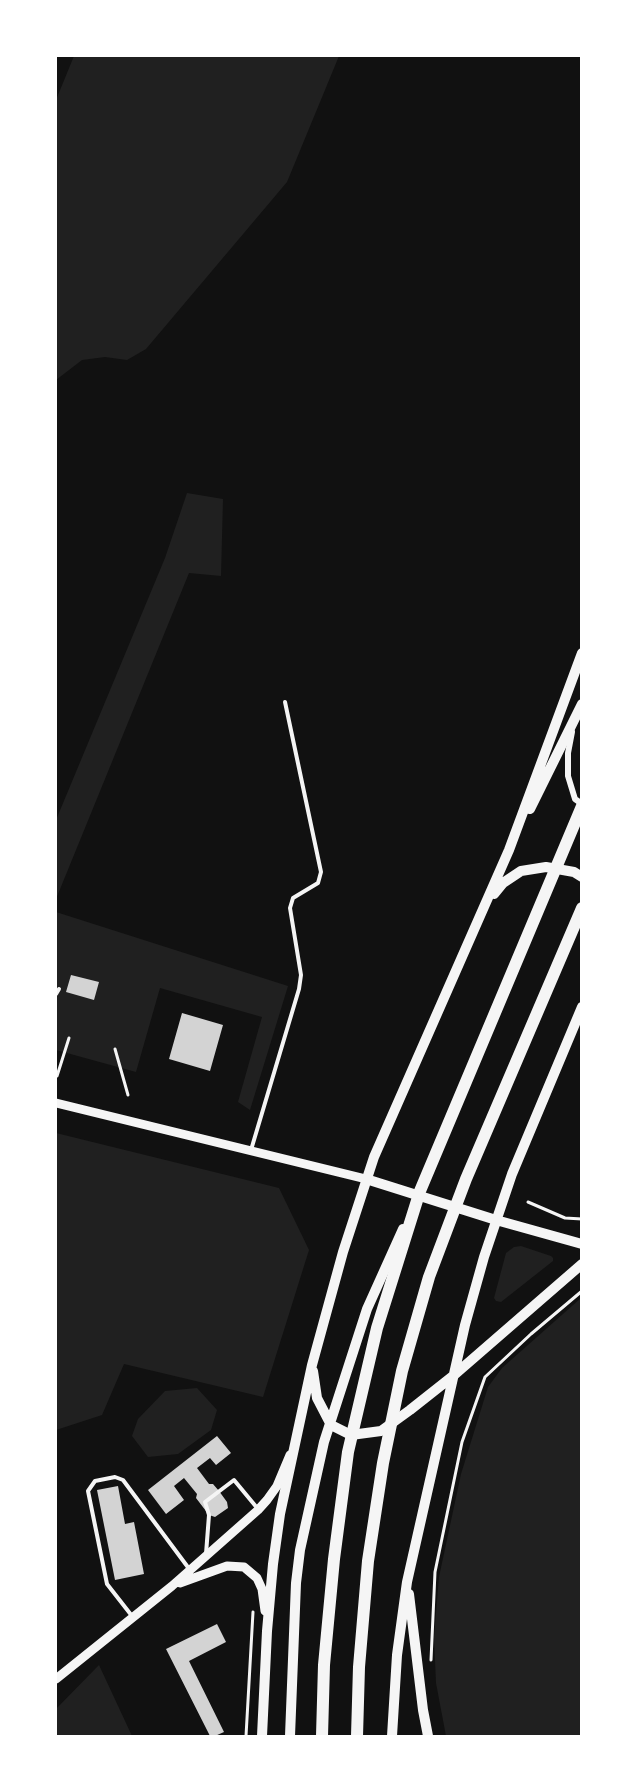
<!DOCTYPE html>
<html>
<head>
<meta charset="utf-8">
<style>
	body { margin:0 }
	#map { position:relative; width:637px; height:1792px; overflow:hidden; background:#111; font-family:"Noto Serif",serif }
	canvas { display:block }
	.frame { position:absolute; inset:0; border:57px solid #fff; pointer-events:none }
</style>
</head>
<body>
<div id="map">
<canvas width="637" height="1792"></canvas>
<div class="frame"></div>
</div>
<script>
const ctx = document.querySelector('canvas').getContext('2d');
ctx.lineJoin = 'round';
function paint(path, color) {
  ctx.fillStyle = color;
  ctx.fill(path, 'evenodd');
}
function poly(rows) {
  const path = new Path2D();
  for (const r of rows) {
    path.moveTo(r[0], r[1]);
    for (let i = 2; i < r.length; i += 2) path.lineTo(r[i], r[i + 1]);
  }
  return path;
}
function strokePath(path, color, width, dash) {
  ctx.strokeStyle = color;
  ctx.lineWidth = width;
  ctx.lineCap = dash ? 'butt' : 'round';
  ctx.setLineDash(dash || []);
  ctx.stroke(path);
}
const green = poly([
	[74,56,339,56,287,182,146,349,127,360,105,357,82,360,56,380,56,100],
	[187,493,223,499,221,576,189,573,56,899,56,820,165,558],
	[56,912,288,986,250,1110,238,1102,262,1017,160,988,136,1072,56,1050],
	[56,1133,279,1188,309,1250,263,1397,124,1364,102,1415,56,1430],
	[521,1246,551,1256,553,1258,553,1261,501,1302,496,1301,494,1298,506,1253,514,1247],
	[581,1298,581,1736,446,1736,436,1683,434,1637,439,1577,461,1474,488,1387,502,1368],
	[197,1388,217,1410,211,1430,178,1454,148,1457,132,1436,138,1419,165,1391],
	[99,1665,132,1736,56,1736,56,1709]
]);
const building = poly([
	[71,975,99,982,94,1000,66,992],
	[182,1013,223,1025,210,1071,169,1059],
	[217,1436,231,1453,216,1465,210,1458,197,1468,209,1484,213,1484,219,1491,227,1502,228,1508,215,1517,209,1515,196,1498,197,1494,184,1478,174,1486,184,1500,166,1514,148,1490],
	[118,1486,125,1524,134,1522,144,1574,115,1580,97,1490],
	[217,1624,226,1642,189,1661,224,1732,215,1736,210,1736,166,1649]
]);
const path = poly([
	[115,1049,128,1095],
	[57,1076,69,1038],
	[528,1202,565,1218,582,1219],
	[431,1660,435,1572,462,1442,485,1377,531,1334,582,1291],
	[246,1736,253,1612]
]);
const service = poly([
	[56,994,59,989],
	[251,1150,299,989,301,975,290,908,293,898,318,883,321,872,285,702],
	[206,1554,209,1515,205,1502,234,1480,258,1509],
	[132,1616,107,1584,88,1491,95,1481,115,1477,123,1480,190,1570]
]);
const minor = poly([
	[572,732,568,753,568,776,575,799,582,804]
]);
const tertiary = poly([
	[56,1103,366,1179],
	[180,1583,227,1566,244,1567,257,1578,262,1589,265,1611],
	[56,1679,172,1586,258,1510,267,1500,277,1486,290,1455]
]);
const secondary = poly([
	[530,809,582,704],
	[494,894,503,883,521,871,546,867,574,872,582,877],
	[366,1179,496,1220,582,1244],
	[313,1371,317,1398,331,1425,351,1435,381,1431,410,1410,453,1376,582,1264],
	[409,1594,423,1710,428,1736],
	[262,1736,267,1631,273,1564,280,1514,312,1365,343,1252,374,1157,509,850,582,653],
	[290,1736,296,1583,300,1550,324,1442,367,1309,403,1229],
	[392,1736,397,1655,407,1582,465,1325,484,1257,512,1174,582,1007]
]);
const trunk = poly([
	[322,1736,324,1665,334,1559,348,1452,377,1328,420,1191,582,806],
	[357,1736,359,1667,368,1561,383,1463,402,1371,429,1277,466,1179,582,908]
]);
paint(green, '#202020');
paint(building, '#d3d3d3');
strokePath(path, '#f5f5f5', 3);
strokePath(service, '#f5f5f5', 4);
strokePath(minor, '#f5f5f5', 6);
strokePath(tertiary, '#f5f5f5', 9);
strokePath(secondary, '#f5f5f5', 10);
strokePath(trunk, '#f5f5f5', 12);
</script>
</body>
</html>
